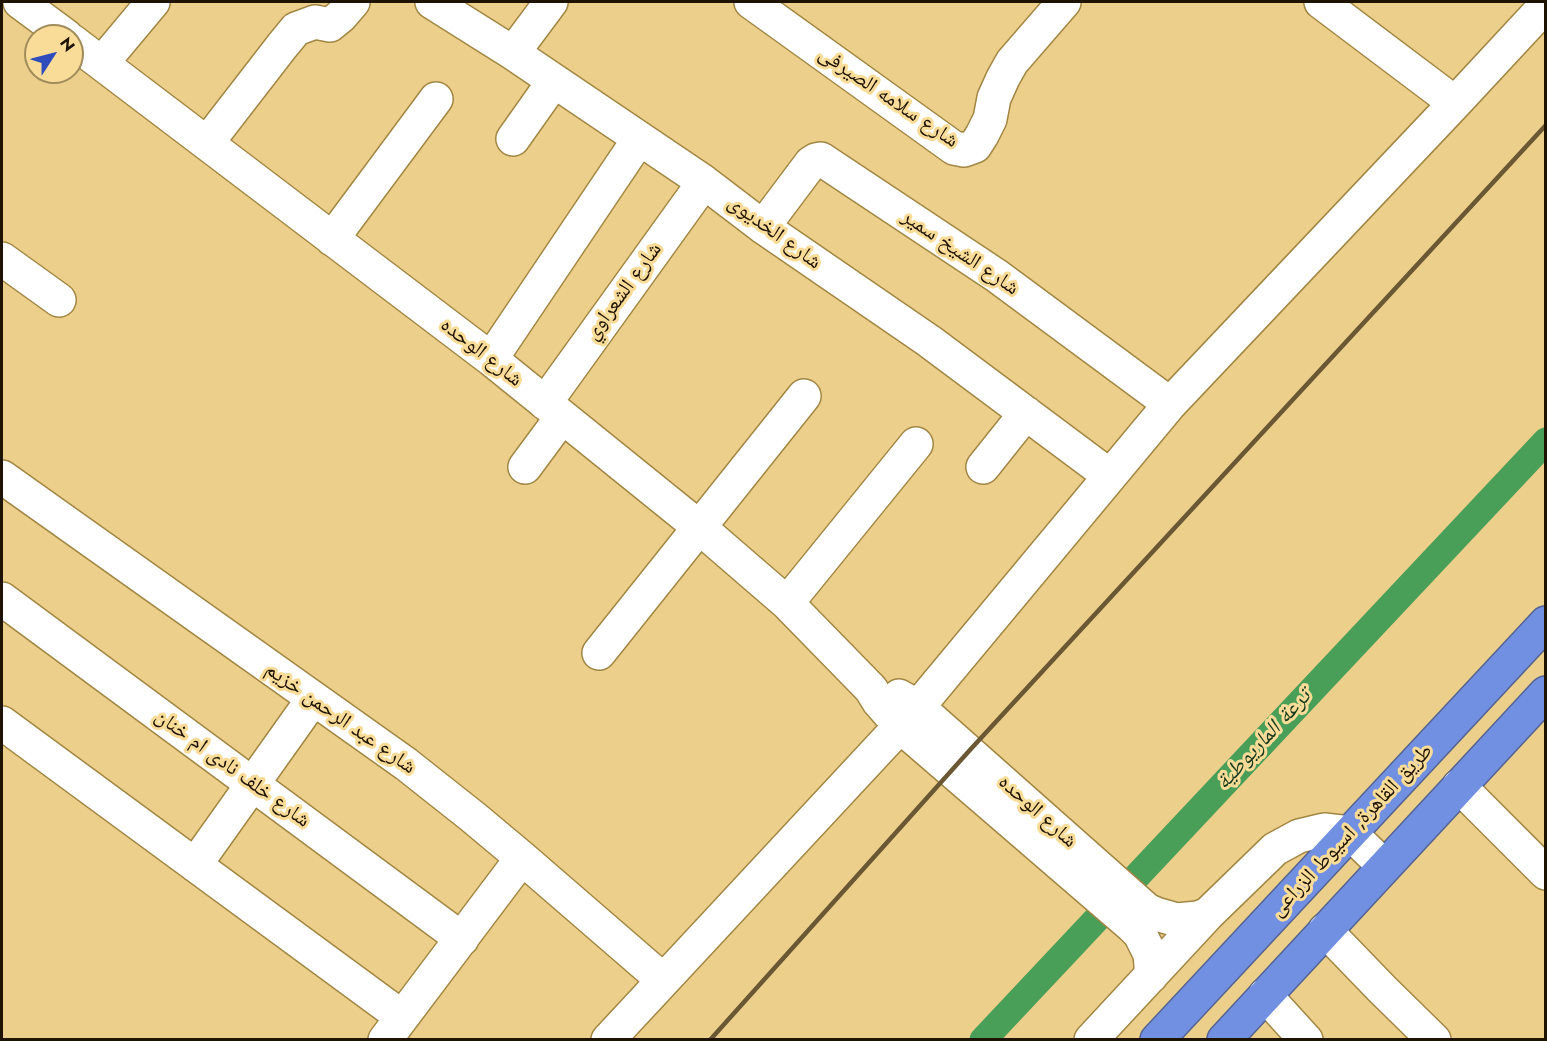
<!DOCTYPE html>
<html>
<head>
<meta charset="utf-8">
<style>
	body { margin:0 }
	#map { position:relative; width:1547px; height:1041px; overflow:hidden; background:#eccf8b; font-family:Jost,sans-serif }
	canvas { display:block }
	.frame { position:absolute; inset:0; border:3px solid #1d1300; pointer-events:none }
	.north { position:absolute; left:24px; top:24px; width:60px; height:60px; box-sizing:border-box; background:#f9dc98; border:2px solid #a18c5b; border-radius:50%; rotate:54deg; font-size:16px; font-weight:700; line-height:24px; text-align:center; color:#1d1300 }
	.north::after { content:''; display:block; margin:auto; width:21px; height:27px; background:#2f4bbc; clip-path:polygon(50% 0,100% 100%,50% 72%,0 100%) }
</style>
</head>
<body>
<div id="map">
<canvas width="1547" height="1041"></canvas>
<div class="frame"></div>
<div class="north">N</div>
</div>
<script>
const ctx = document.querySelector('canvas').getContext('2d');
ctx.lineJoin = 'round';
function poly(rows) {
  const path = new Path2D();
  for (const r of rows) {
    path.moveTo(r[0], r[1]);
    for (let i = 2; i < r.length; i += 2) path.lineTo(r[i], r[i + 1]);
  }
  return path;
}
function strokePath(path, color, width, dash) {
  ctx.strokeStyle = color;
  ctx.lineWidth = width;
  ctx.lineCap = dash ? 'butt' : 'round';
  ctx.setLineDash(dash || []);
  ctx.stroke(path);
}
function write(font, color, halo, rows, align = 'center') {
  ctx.font = font + ' Jost,"Noto Naskh Arabic",sans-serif';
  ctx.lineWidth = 6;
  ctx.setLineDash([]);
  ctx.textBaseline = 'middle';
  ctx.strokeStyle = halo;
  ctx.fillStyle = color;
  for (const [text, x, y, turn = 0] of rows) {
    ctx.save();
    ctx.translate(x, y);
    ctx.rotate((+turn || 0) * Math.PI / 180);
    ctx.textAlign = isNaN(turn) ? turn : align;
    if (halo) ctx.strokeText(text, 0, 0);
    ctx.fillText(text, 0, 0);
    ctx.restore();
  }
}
const canal = poly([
	[983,1040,1546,441]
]);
const minor = poly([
	[20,2,66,36],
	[432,2,513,53,704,182,763,227,929,341,1110,476],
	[751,2,954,148,964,150,975,146,982,135,990,119,994,98,1003,78,1012,62,1064,2],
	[1321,2,1455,103],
	[72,41,491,359,699,527,787,603,871,689,879,702,900,726,1132,926,1140,934,1150,954,1151,965,1151,976],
	[513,53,551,2],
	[102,63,153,2],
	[513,139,554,81],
	[207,143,282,46,296,29,315,22,330,25,341,16,353,2],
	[763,227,811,163,816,160,821,159,997,276,1170,404],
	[332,239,436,99],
	[2,259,59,300],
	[491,359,639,139],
	[545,403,704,182],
	[525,467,562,417],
	[983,467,1026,413],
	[2,477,406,764,473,817,522,858,663,980],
	[2,599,462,939],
	[787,603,916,444],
	[599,653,804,396],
	[899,696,918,707,1147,910,1156,914,1177,920,1198,918,1208,914],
	[2,723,402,1017],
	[1459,786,1546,873],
	[195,865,313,699],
	[1325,930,1382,989,1434,1040],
	[1265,995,1306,1040],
	[385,1040,522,858],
	[608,1040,918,707,1170,404,1455,103,1546,5],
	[1091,1040,1208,914,1275,849,1299,836,1324,830,1350,833,1384,866]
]);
const highway = poly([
	[1157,1040,1546,623],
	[1224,1040,1546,693]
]);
const rail = poly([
	[710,1040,969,751,1546,125]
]);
const streetNames = [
	["شارع سلامه الصيرفى",888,98,34],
	["شارع الخديوى",774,233,36],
	["شارع الشيخ سمير",960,253,34],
	["شارع الشعراوي",624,292,-54],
	["شارع الوحده",481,353,38],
	["شارع عبد الرحمن خزيم",340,719,35],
	["شارع خلف نادى ام خنان",232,769,36],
	["شارع الوحده",1037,812,42],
	["طريق القاهرة, اسيوط الزراعى",1352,831,-47]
];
const waterNames = [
	["ترعة الماريوطية",1264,740,-47]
];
strokePath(canal, '#499e58', 27);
strokePath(minor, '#a28744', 36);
strokePath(highway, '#546492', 36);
strokePath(minor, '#fff', 33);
strokePath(highway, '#7290e1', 33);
strokePath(rail, '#695833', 4.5);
write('21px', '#1d1300', '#f9dc98', streetNames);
write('italic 22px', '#173a1d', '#f9dc98', waterNames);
</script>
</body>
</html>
